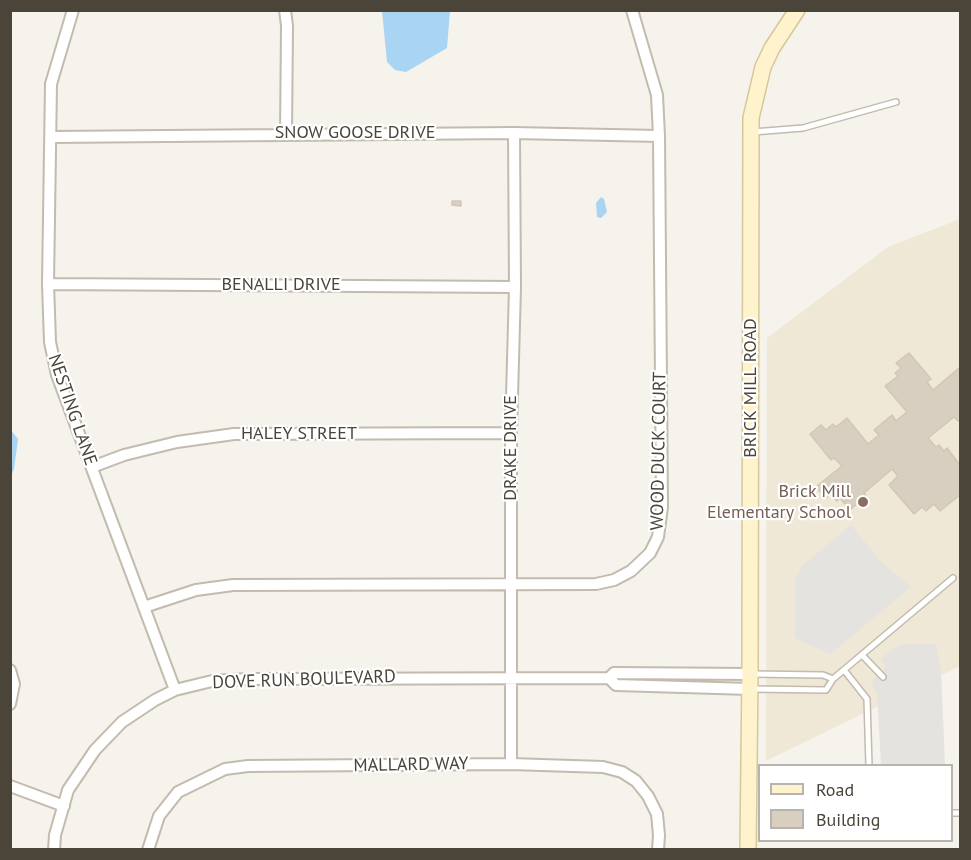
<!DOCTYPE html>
<html>
<head>
<meta charset="utf-8">
<style>
	body { margin:0 }
	#map { position:relative; width:971px; height:860px; overflow:hidden; background:#f6f3ec; font-family:"PT Sans",sans-serif }
	canvas { display:block }
	.frame { position:absolute; inset:0; border:12px solid #4b4439; pointer-events:none }
	.legend { position:absolute; left:758px; top:764px; width:195px; height:78px; box-sizing:border-box; background:#fff; border:2px solid #b7b4b0; margin:0; padding:8px 10px; list-style:none; font-size:18px; color:#4b4439 }
	.legend li { display:flex; align-items:center; gap:12px; height:30px }
	.legend b { width:30px; border:2px solid #b7b4b0 }
</style>
</head>
<body>
<div id="map">
<canvas width="971" height="860"></canvas>
<div class="frame"></div>
<ul class="legend">
<li><b style="height:8px;background:#fff3cd"></b>Road</li>
<li><b style="height:16px;background:#d8cfc1"></b>Building</li>
</ul>
</div>
<script>
const ctx = document.querySelector('canvas').getContext('2d');
ctx.lineJoin = 'round';
function paint(path, color) {
  ctx.fillStyle = color;
  ctx.fill(path, 'evenodd');
}
function poly(rows) {
  const path = new Path2D();
  for (const r of rows) {
    path.moveTo(r[0], r[1]);
    for (let i = 2; i < r.length; i += 2) path.lineTo(r[i], r[i + 1]);
  }
  return path;
}
function strokePath(path, color, width, dash) {
  ctx.strokeStyle = color;
  ctx.lineWidth = width;
  ctx.lineCap = dash ? 'butt' : 'round';
  ctx.setLineDash(dash || []);
  ctx.stroke(path);
}
function write(font, color, halo, rows, align = 'center') {
  ctx.font = font + ' "PT Sans",sans-serif';
  ctx.lineWidth = 4.5;
  ctx.setLineDash([]);
  ctx.textBaseline = 'middle';
  ctx.strokeStyle = halo;
  ctx.fillStyle = color;
  for (const [text, x, y, turn = 0] of rows) {
    ctx.save();
    ctx.translate(x, y);
    ctx.rotate((+turn || 0) * Math.PI / 180);
    ctx.textAlign = isNaN(turn) ? turn : align;
    if (halo) ctx.strokeText(text, 0, 0);
    ctx.fillText(text, 0, 0);
    ctx.restore();
  }
}
const education = poly([
	[960,219,960,666,766,761,767,338,888,247]
]);
const parking = poly([
	[851,525,881,562,911,587,830,654,795,638,795,579,802,566],
	[903,644,936,644,941,669,945,765,881,765,877,692,871,683,886,666,881,660,892,649]
]);
const water = poly([
	[382,11,450,11,447,48,406,72,395,70,387,62],
	[601,197,604,199,607,212,601,218,597,217,596,203],
	[11,430,18,439,14,469,11,476]
]);
const building = poly([
	[452,201,461,201,461,206,452,205,452,201],
	[909,353,931,379,927,382,933,390,959,368,960,370,960,419,958,421,954,417,928,438,936,447,939,445,944,451,947,448,960,465,960,495,940,511,934,504,926,511,922,507,914,514,889,485,898,476,892,469,864,493,866,496,850,510,840,498,837,501,831,494,826,498,816,487,842,466,834,458,831,460,810,434,821,425,826,430,833,424,836,427,847,418,868,444,879,435,874,430,892,415,896,421,907,412,885,386,898,376,895,373,901,368,896,363,909,353]
]);
const lane = poly([
	[753,132,803,128,896,102],
	[862,655,883,677],
	[844,670,867,699,869,766],
	[752,674,823,675,833,679],
	[751,689,826,690,833,679,953,578],
	[952,813,960,813]
]);
const street = poly([
	[73,10,51,84,48,284,50,342,57,375,175,690],
	[285,10,287,26,286,134],
	[51,137,514,133,659,136],
	[48,284,515,287],
	[92,467,124,455,177,442,234,434,511,433],
	[144,607,196,590,233,585,596,584,614,580,631,571,650,553,658,537,662,507,659,136,657,95,632,10],
	[10,670,14,684,10,704],
	[609,678,616,685,750,689],
	[511,764,511,433,515,287,514,133],
	[10,786,64,806],
	[54,850,55,835,68,790,95,750,122,722,155,700,175,690,212,681,248,679,609,678,614,673,750,674],
	[148,850,159,816,178,792,225,769,248,766,511,764,603,767,622,772,636,781,648,796,657,814,659,835,658,850]
]);
const secondary = poly([
	[748,850,750,674,751,118,763,67,772,48,797,10]
]);
const markers = [
	[863,502,6,"#8d6e63"]
];
const streetNames = [
	["SNOW GOOSE DRIVE",355,133],
	["BENALLI DRIVE",281,285],
	["BRICK MILL ROAD",751,388,-90],
	["NESTING LANE",72,410,71],
	["HALEY STREET",299,434],
	["DRAKE DRIVE",511,448,-90],
	["WOOD DUCK COURT",659,451,-89],
	["DOVE RUN BOULEVARD",304,680,-2],
	["MALLARD WAY",411,765,-1]
];
const educationNames = [
	["Brick Mill",851,492],
	["Elementary School",851,513]
];
paint(education, '#efe8d6');
paint(parking, '#e5e3e0');
paint(water, '#a9d4f2');
paint(building, '#d8cfc1');
strokePath(building, '#d3c7b4', 1.5);
strokePath(lane, '#c2bbae', 8);
strokePath(street, '#c2bbae', 14);
strokePath(secondary, '#d6c79b', 18);
strokePath(lane, '#fff', 5);
strokePath(street, '#fff', 10);
strokePath(secondary, '#fff3cd', 15);
for (const [x, y, r, color] of markers) {
  const dot = new Path2D();
  dot.arc(x, y, r, 0, 2 * Math.PI);
  ctx.fillStyle = color;
  ctx.fill(dot);
  strokePath(dot, '#fff', 2);
}
write('18px', '#4b4439', '#fff', streetNames);
write('18px', '#785e54', '#fff', educationNames, 'right');
</script>
</body>
</html>
